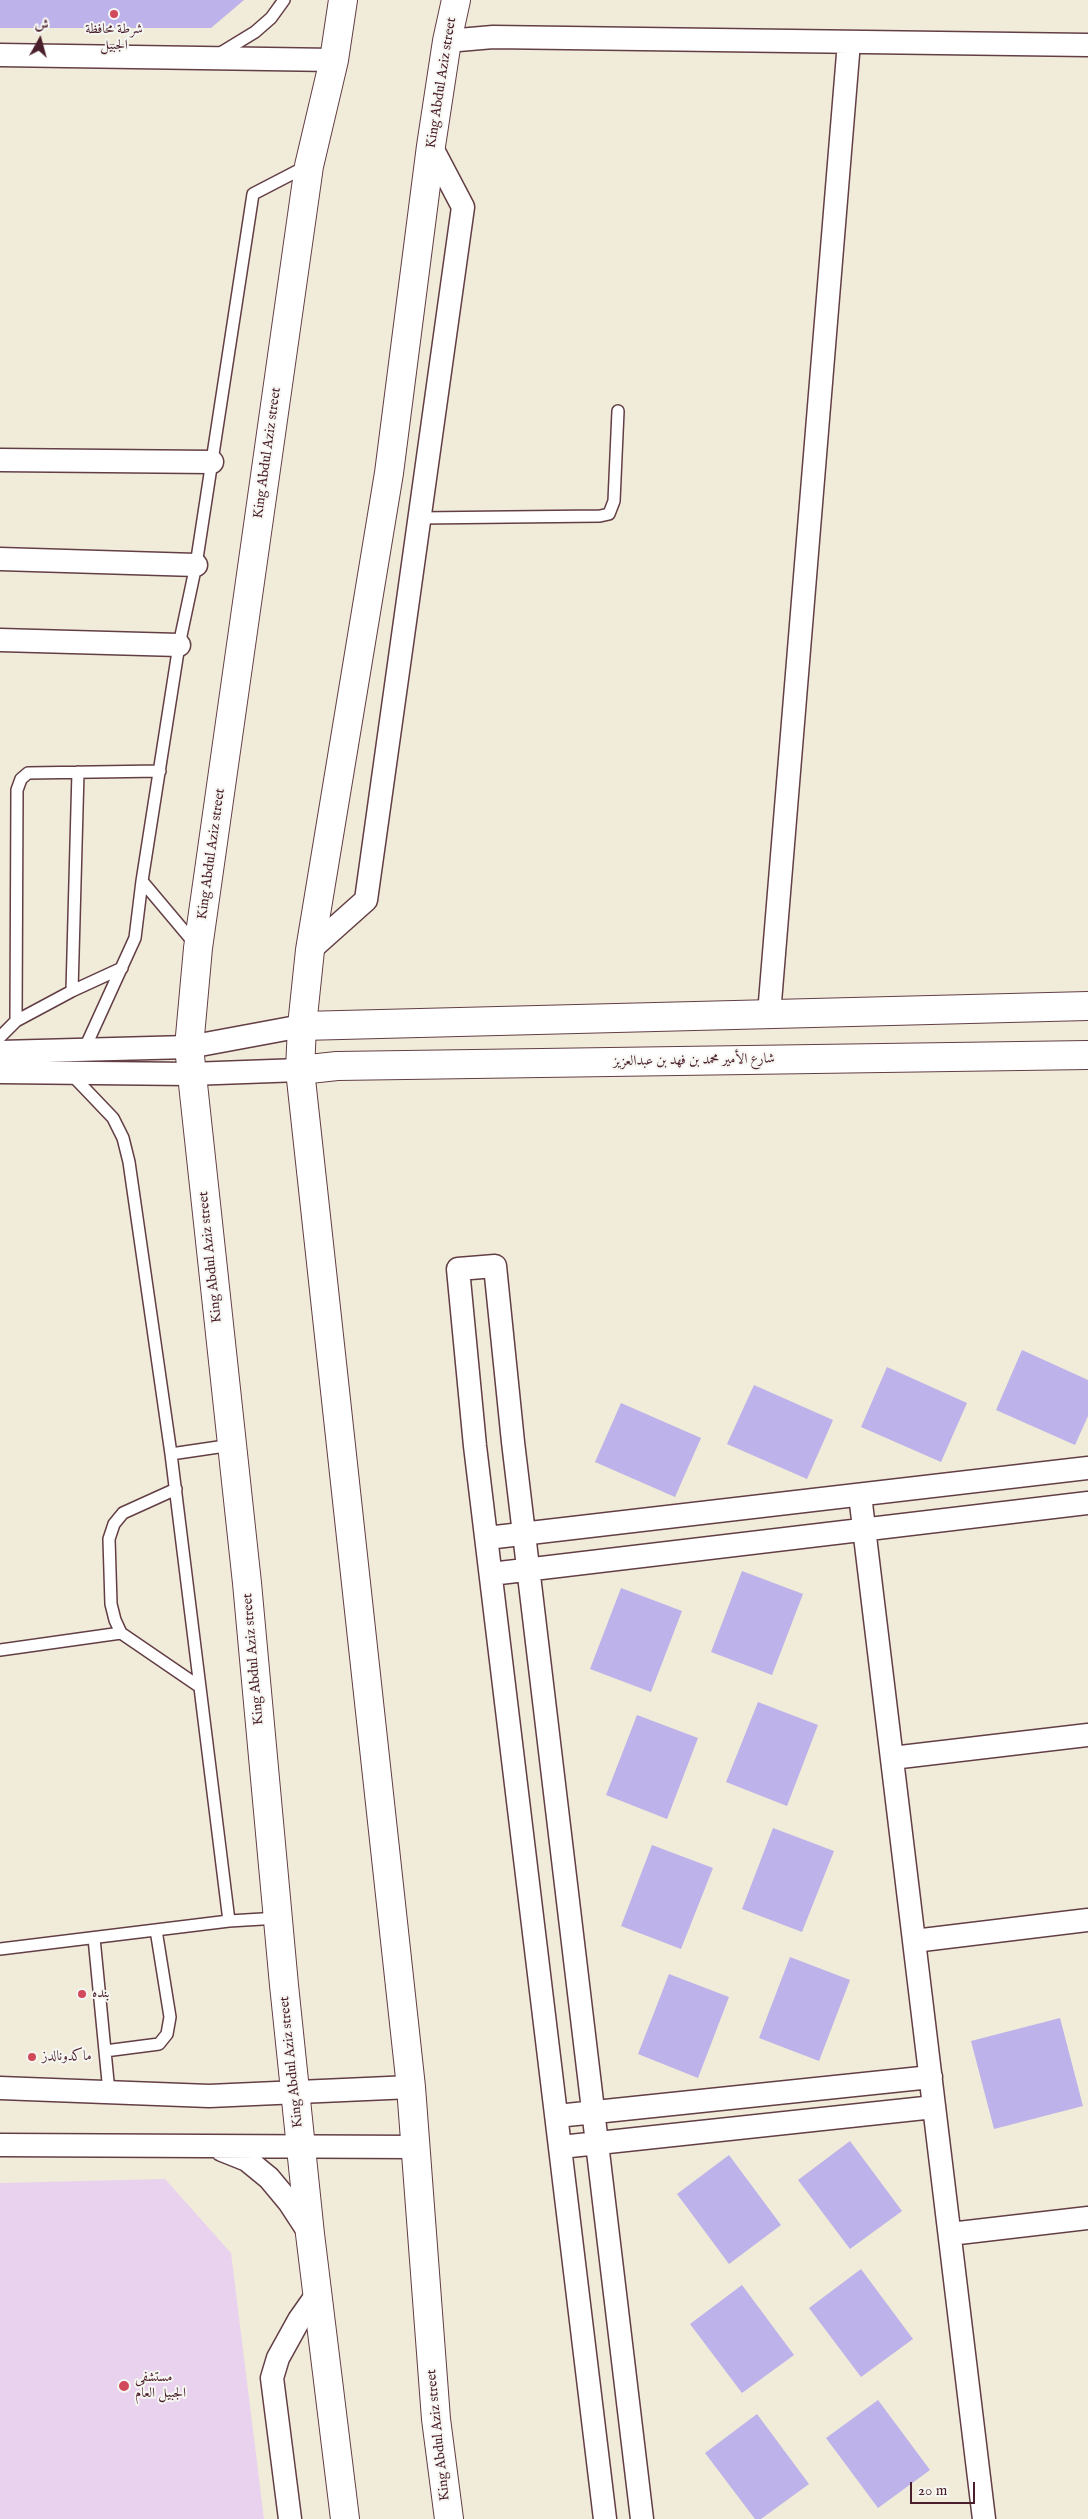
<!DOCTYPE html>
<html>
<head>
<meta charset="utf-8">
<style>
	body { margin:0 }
	#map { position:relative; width:1088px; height:2519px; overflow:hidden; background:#f0ecd9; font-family:"IM FELL English",Amiri,serif }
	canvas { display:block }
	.north { position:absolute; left:15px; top:15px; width:50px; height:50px; -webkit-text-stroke:4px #f6f6f2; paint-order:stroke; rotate:7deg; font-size:14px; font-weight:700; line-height:20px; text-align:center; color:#4a1f2b }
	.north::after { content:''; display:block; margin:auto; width:18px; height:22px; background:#4a1f2b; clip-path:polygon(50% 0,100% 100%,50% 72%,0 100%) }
	.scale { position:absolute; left:910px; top:2482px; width:65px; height:22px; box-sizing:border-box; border:2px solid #4a1f2b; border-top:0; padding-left:6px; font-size:15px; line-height:18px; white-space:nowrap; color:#4a1f2b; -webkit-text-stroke:4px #f6f6f2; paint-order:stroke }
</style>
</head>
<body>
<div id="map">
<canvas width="1088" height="2519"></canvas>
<div class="north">ش</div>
<div class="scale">20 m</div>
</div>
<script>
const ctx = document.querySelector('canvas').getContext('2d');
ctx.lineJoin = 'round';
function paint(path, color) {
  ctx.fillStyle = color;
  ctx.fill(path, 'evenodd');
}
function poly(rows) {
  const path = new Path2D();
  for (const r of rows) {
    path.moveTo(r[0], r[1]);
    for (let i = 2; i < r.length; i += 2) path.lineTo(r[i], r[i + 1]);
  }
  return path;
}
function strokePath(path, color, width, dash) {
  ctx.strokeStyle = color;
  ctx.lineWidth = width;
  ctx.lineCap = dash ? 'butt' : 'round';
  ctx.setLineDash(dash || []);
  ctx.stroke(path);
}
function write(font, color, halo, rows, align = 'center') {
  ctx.font = font + ' "IM FELL English",Amiri,serif';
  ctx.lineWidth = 4;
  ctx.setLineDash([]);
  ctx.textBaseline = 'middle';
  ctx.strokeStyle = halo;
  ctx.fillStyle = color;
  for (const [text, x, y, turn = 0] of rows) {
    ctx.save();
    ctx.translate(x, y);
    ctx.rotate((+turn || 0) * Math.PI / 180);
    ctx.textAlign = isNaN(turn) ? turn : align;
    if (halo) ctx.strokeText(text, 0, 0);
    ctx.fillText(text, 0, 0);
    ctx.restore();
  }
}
const built = poly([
	[165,2179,231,2253,264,2519,0,2519,0,2183]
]);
const building = poly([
	[0,0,244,0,211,28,0,28],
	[1022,1350,1088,1380,1088,1416,1075,1445,996,1410],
	[887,1367,967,1403,941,1462,861,1427],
	[754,1385,833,1420,807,1479,727,1444],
	[621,1403,701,1438,675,1497,595,1462],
	[742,1571,803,1594,772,1675,711,1652],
	[621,1588,682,1611,651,1692,590,1669],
	[758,1702,818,1725,787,1806,726,1782],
	[637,1715,698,1738,667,1819,606,1795],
	[773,1828,834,1851,802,1932,742,1909],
	[652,1845,713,1868,681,1949,621,1926],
	[790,1957,850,1980,819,2061,759,2038],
	[669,1974,729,1997,698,2078,638,2054],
	[1060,2018,1083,2106,994,2129,971,2041],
	[850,2141,902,2211,850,2249,798,2180],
	[729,2155,781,2225,729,2264,677,2194],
	[861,2269,913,2339,861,2377,809,2308],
	[742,2285,794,2355,742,2393,690,2324],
	[878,2400,930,2470,878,2508,826,2438],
	[757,2414,809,2484,761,2519,755,2519,705,2453]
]);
const lane = poly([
	[219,54,255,32,271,18,284,0],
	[419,518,600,516,609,514,614,501,618,411],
	[195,944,142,881,179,645,196,565,253,194,307,166],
	[72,991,78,772],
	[16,1021,17,790,21,779,28,773,160,771],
	[0,1037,16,1021,72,991,122,968],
	[84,1050,135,938,142,881],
	[71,1074,113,1118,123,1138,129,1162,171,1454,229,1921],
	[171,1454,232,1445],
	[176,1489,123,1513,114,1524,109,1539,111,1604,115,1620,121,1633,200,1687],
	[0,1650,121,1633],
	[94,1938,109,2092],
	[0,1949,229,1921,279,1918],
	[105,2051,159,2044,167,2034,170,2017,156,1930]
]);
const street = poly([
	[447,41,493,37,1088,45],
	[0,55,334,60],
	[0,460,212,462],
	[0,559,196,565],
	[0,640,179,645],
	[310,950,366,900,463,207,431,146],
	[769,1014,849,42],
	[0,1052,189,1047,302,1026],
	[0,1072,190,1074,300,1070],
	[860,1495,984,2519],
	[487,1538,1088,1468],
	[491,1574,1088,1503],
	[892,1758,1088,1735],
	[914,1941,1088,1920],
	[0,2088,209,2096,411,2087],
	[557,2116,931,2077],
	[0,2145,414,2147],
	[561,2147,934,2107],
	[222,2150,247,2160,269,2178,289,2202,310,2234],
	[950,2234,1088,2218],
	[290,2519,272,2378,278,2358,299,2320,318,2293],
	[605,2519,475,1446,458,1269,495,1266,513,1442,642,2519]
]);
const secondary = poly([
	[302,1026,1088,1006],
	[300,1070,337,1066,1088,1055]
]);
const primary = poly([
	[343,0,334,60,309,166,198,948,189,1047,247,1583,284,1985,310,2234,345,2519],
	[449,2519,436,2419,411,2087,300,1070,302,1026,310,950,389,473,431,146,447,41,456,0]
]);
const markers = [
	[114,14,5,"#d1495b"],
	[82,1994,5,"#d1495b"],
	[32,2057,5,"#d1495b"],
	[124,2386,6,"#d1495b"]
];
const poiNames = [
	["شرطة محافظة",114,30,"center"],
	["الجبيل",114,46,"center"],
	["بنده",92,1994],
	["ماكدونالدز",42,2057],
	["مستشفى",135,2378],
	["الجبيل العام",135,2394]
];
const streetNames = [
	["King Abdul Aziz street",442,83,-81],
	["King Abdul Aziz street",268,453,-82],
	["King Abdul Aziz street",212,854,-82],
	["شارع الأمير محمد بن فهد بن عبدالعزيز",694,1061,-1],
	["King Abdul Aziz street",211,1257,-96],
	["King Abdul Aziz street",254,1659,-95],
	["King Abdul Aziz street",292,2062,-96],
	["King Abdul Aziz street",439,2435,-96]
];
paint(built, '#e8d2ee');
paint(building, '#bdb2e9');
strokePath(lane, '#633e45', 14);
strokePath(street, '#633e45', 25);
strokePath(secondary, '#633e45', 30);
strokePath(primary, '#633e45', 30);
strokePath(lane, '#fff', 11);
strokePath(street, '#fff', 22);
strokePath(secondary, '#fff', 28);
strokePath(primary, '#fff', 28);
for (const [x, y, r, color] of markers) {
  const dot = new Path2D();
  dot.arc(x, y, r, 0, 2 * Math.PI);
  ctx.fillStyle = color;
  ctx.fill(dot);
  strokePath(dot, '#f6f6f2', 2);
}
write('14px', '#4a1f2b', '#f6f6f2', poiNames, 'left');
write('14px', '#4a1f2b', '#f6f6f2', streetNames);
</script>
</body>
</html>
